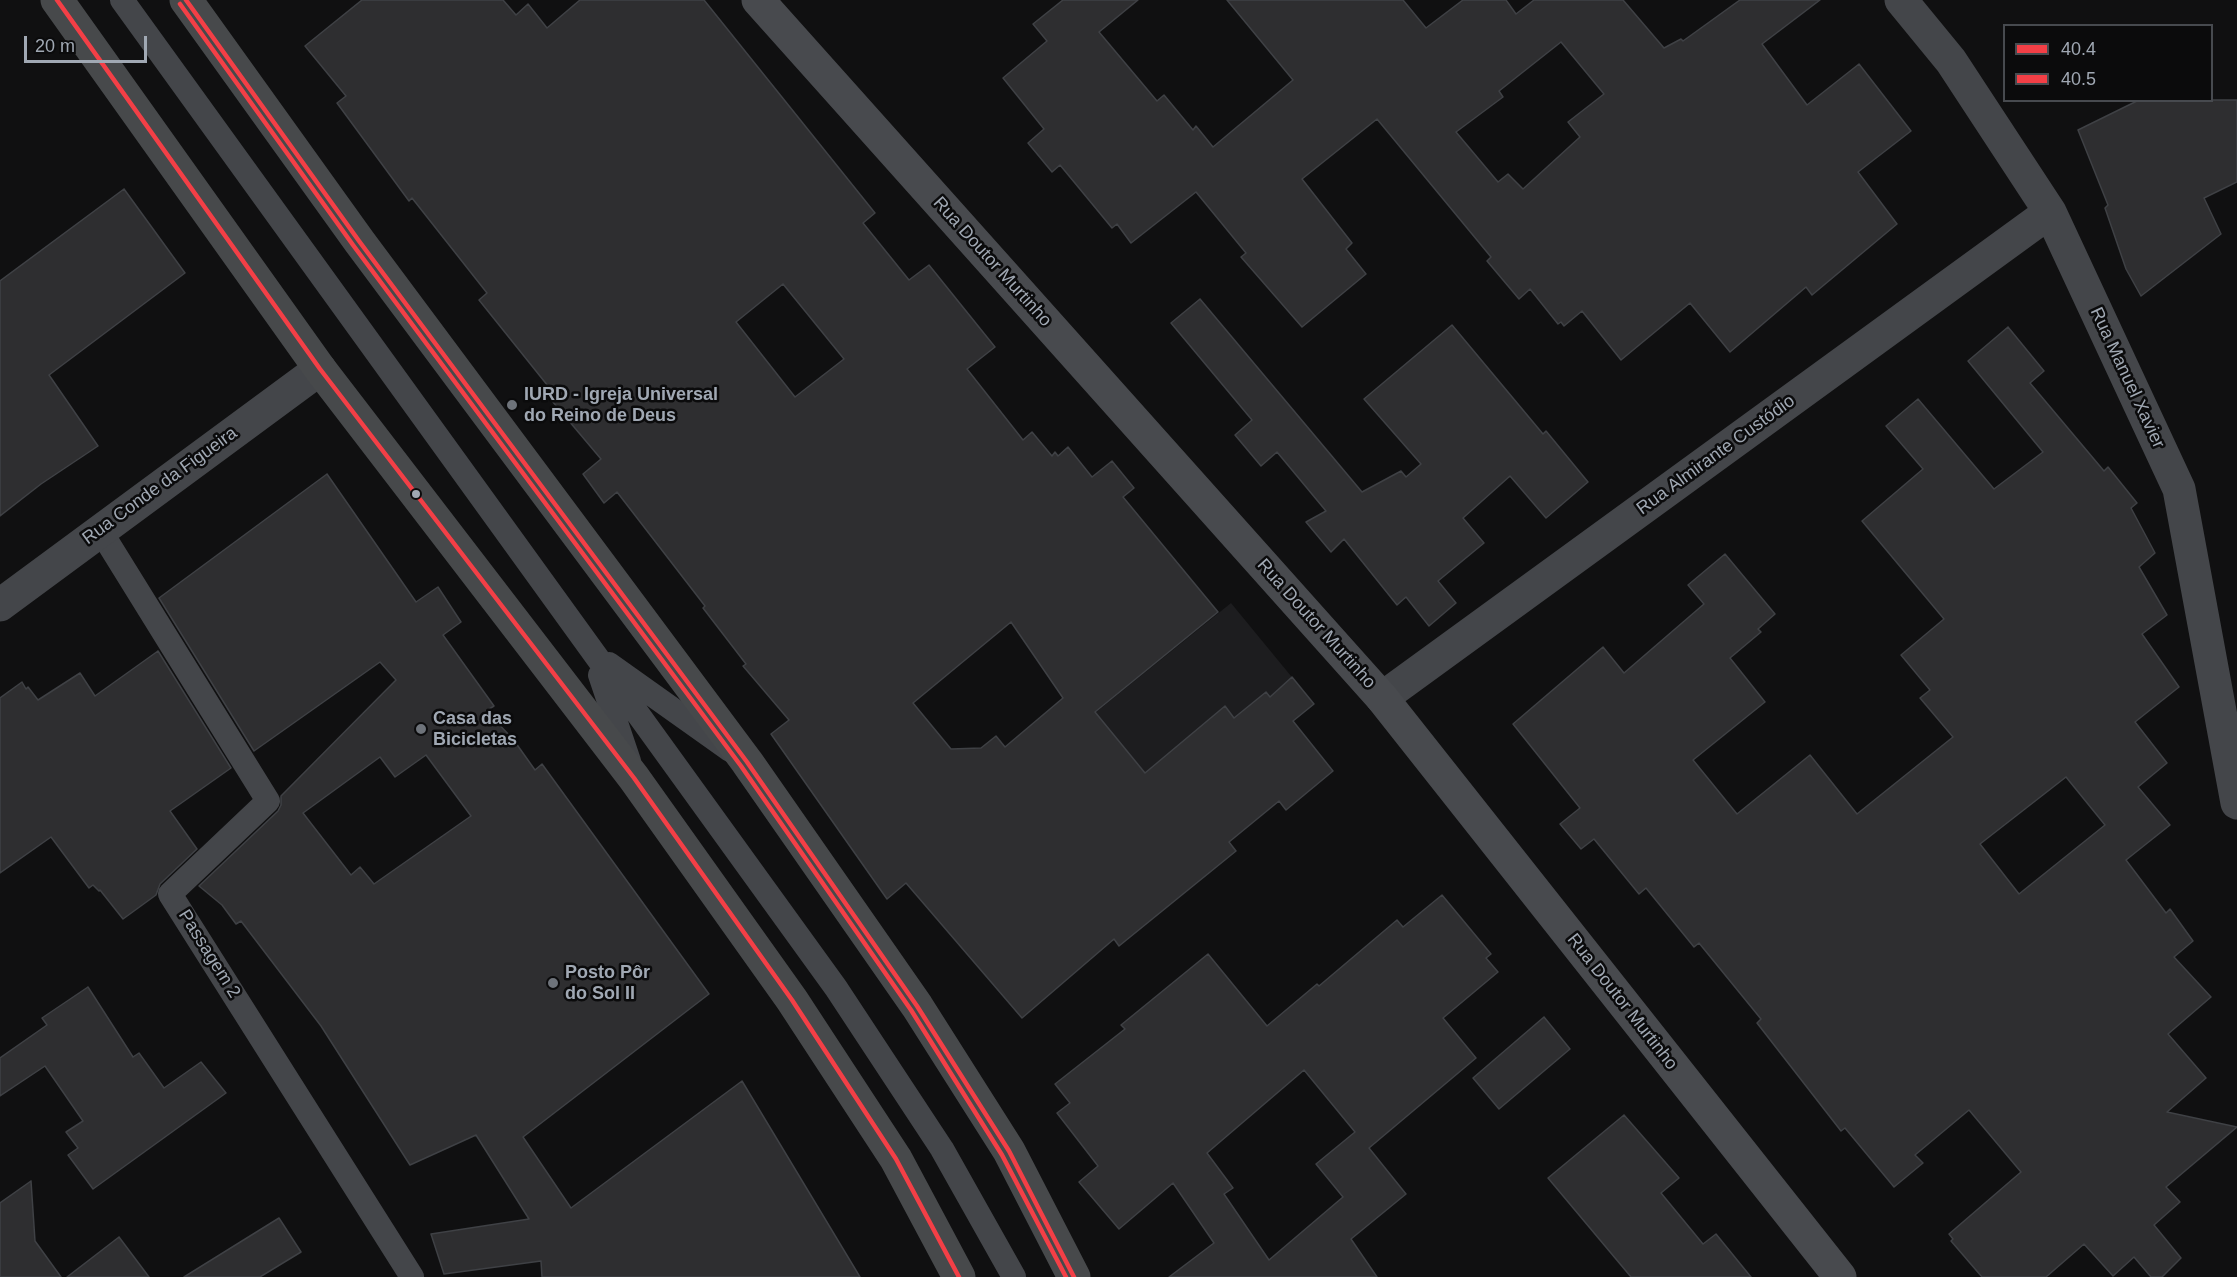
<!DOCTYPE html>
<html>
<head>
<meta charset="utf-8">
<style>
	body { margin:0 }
	#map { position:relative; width:2237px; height:1277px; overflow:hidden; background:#101011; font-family:Helvetica,sans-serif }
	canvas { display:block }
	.legend { position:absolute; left:2003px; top:24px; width:210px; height:78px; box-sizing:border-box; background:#0b0b0c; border:2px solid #474a4f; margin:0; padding:8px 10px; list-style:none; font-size:18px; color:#a0a8b3 }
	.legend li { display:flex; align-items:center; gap:12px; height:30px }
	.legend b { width:30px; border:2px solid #474a4f }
	.scale { position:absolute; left:24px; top:36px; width:123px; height:27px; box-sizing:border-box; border:3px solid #a0a8b3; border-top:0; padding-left:8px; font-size:18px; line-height:21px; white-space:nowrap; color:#a0a8b3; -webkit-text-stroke:4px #0b0b0c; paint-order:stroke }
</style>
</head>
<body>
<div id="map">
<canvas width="2237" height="1277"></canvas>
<ul class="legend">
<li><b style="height:8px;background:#f33f46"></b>40.4</li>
<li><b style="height:8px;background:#f33f46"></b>40.5</li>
</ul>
<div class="scale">20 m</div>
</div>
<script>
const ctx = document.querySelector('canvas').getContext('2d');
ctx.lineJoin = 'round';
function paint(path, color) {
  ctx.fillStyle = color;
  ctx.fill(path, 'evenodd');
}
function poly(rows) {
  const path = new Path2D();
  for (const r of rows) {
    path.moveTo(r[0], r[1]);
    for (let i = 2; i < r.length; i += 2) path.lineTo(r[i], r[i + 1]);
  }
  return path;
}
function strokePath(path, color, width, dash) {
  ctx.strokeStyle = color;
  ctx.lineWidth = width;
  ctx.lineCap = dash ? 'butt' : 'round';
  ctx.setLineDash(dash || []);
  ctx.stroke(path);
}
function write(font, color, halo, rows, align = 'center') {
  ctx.font = font + ' Helvetica,sans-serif';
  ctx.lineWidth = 5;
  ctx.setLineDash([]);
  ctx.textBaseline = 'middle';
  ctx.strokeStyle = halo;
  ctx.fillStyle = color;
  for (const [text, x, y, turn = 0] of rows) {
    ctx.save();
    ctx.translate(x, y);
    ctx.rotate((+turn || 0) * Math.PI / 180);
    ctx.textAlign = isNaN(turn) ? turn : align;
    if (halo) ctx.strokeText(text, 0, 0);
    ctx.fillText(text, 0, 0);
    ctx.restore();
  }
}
const built = poly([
	[1231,603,1314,704,1170,824,1085,721]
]);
const building = poly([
	[362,0,503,0,516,15,528,4,547,28,580,0,704,0,875,213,863,223,909,280,929,265,995,347,967,369,1023,440,1032,432,1052,456,1055,452,1058,456,1068,447,1092,477,1112,461,1134,488,1123,497,1218,612,1095,712,1145,773,1225,706,1234,718,1266,692,1270,697,1292,677,1314,704,1293,721,1333,771,1286,810,1279,801,1229,842,1236,851,1119,946,1114,939,1022,1018,906,883,887,899,771,734,789,720,743,666,746,664,703,608,705,606,617,492,604,503,583,474,601,459,547,395,552,391,479,300,487,293,412,198,409,201,337,103,346,96,305,46,362,0],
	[783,284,844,359,795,397,736,322,783,284],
	[1011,622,1063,698,1005,747,996,736,981,748,951,749,913,703,1011,622],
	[1063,0,1138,0,1099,32,1157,101,1164,95,1193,130,1196,126,1213,147,1293,80,1227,0,1403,0,1426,28,1463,0,1506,0,1516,14,1534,0,1623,0,1664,48,1681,39,1683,41,1740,0,1820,0,1762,44,1807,105,1859,64,1911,131,1858,172,1897,224,1812,295,1806,287,1730,352,1690,303,1621,360,1582,311,1564,326,1561,322,1558,324,1530,289,1519,299,1487,261,1491,257,1377,119,1302,179,1352,243,1346,249,1366,274,1302,327,1241,257,1246,253,1196,192,1131,243,1117,224,1112,228,1060,165,1052,172,1028,143,1044,129,1003,78,1047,41,1033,24,1063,0],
	[1561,42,1604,94,1568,122,1580,137,1523,189,1508,174,1498,182,1456,132,1503,97,1499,91,1561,42],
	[2139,100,2237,100,2237,182,2204,198,2221,234,2141,296,2126,269,2105,208,2108,205,2078,130,2139,100],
	[124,189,185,273,49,375,98,446,41,484,0,516,0,281,124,189],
	[1200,299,1362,492,1401,471,1406,477,1421,464,1364,399,1452,325,1543,434,1546,431,1588,482,1546,518,1510,476,1463,518,1484,543,1438,581,1456,603,1429,626,1406,597,1397,605,1344,539,1331,552,1306,522,1326,511,1277,452,1261,466,1235,435,1252,420,1171,323,1200,299],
	[2008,327,2044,371,2030,383,2104,471,2108,467,2137,503,2131,508,2155,553,2139,567,2167,615,2142,634,2179,687,2135,722,2167,763,2138,787,2170,825,2126,860,2166,913,2170,909,2193,941,2174,957,2211,997,2168,1034,2206,1078,2167,1112,2237,1127,2166,1187,2180,1202,2154,1225,2181,1258,2162,1277,2151,1277,2134,1257,2113,1276,2084,1244,2046,1277,1982,1277,1951,1241,1953,1239,1949,1234,2021,1172,1969,1110,1915,1155,1923,1163,1894,1187,1845,1128,1841,1131,1757,1023,1761,1019,1699,943,1694,947,1646,888,1639,894,1594,839,1581,849,1560,824,1580,808,1513,724,1603,647,1624,673,1704,604,1688,585,1725,554,1775,614,1758,629,1761,632,1730,658,1765,702,1693,760,1737,814,1810,755,1857,814,1953,737,1920,698,1930,690,1901,655,1944,619,1862,521,1923,469,1886,426,1918,399,1994,489,2043,452,1968,361,2008,327],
	[2066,777,2105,825,2019,894,1980,844,2066,777],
	[327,474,416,602,438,587,461,622,443,635,494,706,486,711,513,739,535,770,542,764,709,994,523,1137,571,1208,742,1081,860,1277,542,1277,541,1261,444,1274,431,1234,529,1219,476,1135,410,1165,321,1026,241,921,236,924,222,905,199,886,278,811,281,805,281,796,396,680,380,662,254,751,159,598,327,474],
	[426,755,471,816,374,884,360,867,351,875,303,813,380,757,395,777,426,755],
	[158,651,231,768,170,811,197,849,160,884,156,895,123,919,100,890,99,891,93,885,89,888,51,837,0,873,0,698,22,682,26,689,28,687,38,700,80,673,95,696,158,651],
	[1442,895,1491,954,1486,958,1498,972,1443,1018,1476,1058,1369,1148,1406,1194,1351,1239,1377,1277,1169,1277,1214,1243,1173,1183,1119,1229,1079,1182,1098,1166,1057,1113,1070,1103,1055,1084,1125,1029,1121,1025,1208,954,1267,1026,1317,984,1319,986,1397,920,1403,927,1442,895],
	[1304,1070,1355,1132,1316,1164,1343,1197,1269,1260,1224,1194,1233,1188,1207,1153,1304,1070],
	[88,987,133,1057,139,1053,164,1088,201,1062,226,1093,93,1189,68,1155,78,1148,66,1132,83,1121,45,1066,0,1096,0,1058,47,1025,42,1018,88,987],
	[1544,1017,1570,1049,1499,1109,1473,1078,1544,1017],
	[1624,1115,1679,1178,1661,1193,1703,1244,1716,1234,1751,1277,1631,1277,1548,1178,1624,1115],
	[31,1181,35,1241,61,1277,0,1277,0,1203,31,1181],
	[279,1218,301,1252,260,1277,184,1277,279,1218],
	[119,1237,149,1277,67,1277,119,1237]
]);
const lane = poly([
	[122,0,836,988,942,1149,1014,1277],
	[100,530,268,801,170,894,412,1277],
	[609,664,730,750],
	[600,675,629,761]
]);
const street = poly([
	[1901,0,1951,61,2050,212,2179,489,2237,803],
	[0,605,320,369],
	[1382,698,2050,212]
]);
const secondary = poly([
	[758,0,1382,698,1840,1277]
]);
const primary = poly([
	[57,0,320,369,634,778,792,1000,896,1159,959,1277],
	[186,0,359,241,747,762,917,1006,1009,1151,1074,1277]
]);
const bus1 = poly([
	[57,0,320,369,634,778,792,1000,896,1159,959,1277],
	[186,0,359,241,747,762,917,1006,1009,1151,1074,1277]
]);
const bus2 = poly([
	[180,4,353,245,741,766,911,1010,1002,1155,1066,1277]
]);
const markers = [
	[512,405,6,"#6e737a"],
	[416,494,5,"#a0a8b3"],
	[421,729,6,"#6e737a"],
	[553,983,6,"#6e737a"]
];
const streetNames = [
	["Rua Doutor Murtinho",992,262,48],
	["Rua Manuel Xavier",2127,378,65],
	["Rua Almirante Custódio",1716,455,-36],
	["Rua Conde da Figueira",160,486,-36],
	["Rua Doutor Murtinho",1316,624,48],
	["Passagem 2",209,954,58],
	["Rua Doutor Murtinho",1622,1002,52]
];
const poiNames = [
	["IURD - Igreja Universal",524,395],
	["do Reino de Deus",524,416],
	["Casa das",433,719],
	["Bicicletas",433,740],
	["Posto Pôr",565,973],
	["do Sol II",565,994]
];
paint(built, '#1d1d1f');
paint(building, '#2e2e30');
strokePath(building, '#3f4145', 1.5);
strokePath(lane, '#44464a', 24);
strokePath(street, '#44464a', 33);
strokePath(secondary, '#484a4e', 33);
strokePath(primary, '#47494b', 33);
strokePath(bus1, '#f33f46', 4.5);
strokePath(bus2, '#f33f46', 4.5);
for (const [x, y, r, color] of markers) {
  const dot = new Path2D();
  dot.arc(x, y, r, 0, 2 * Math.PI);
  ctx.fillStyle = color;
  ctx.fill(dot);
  strokePath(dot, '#0b0b0c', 2);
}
write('18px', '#a0a8b3', '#0b0b0c', streetNames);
write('bold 18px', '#a0a8b3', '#0b0b0c', poiNames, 'left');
</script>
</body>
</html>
